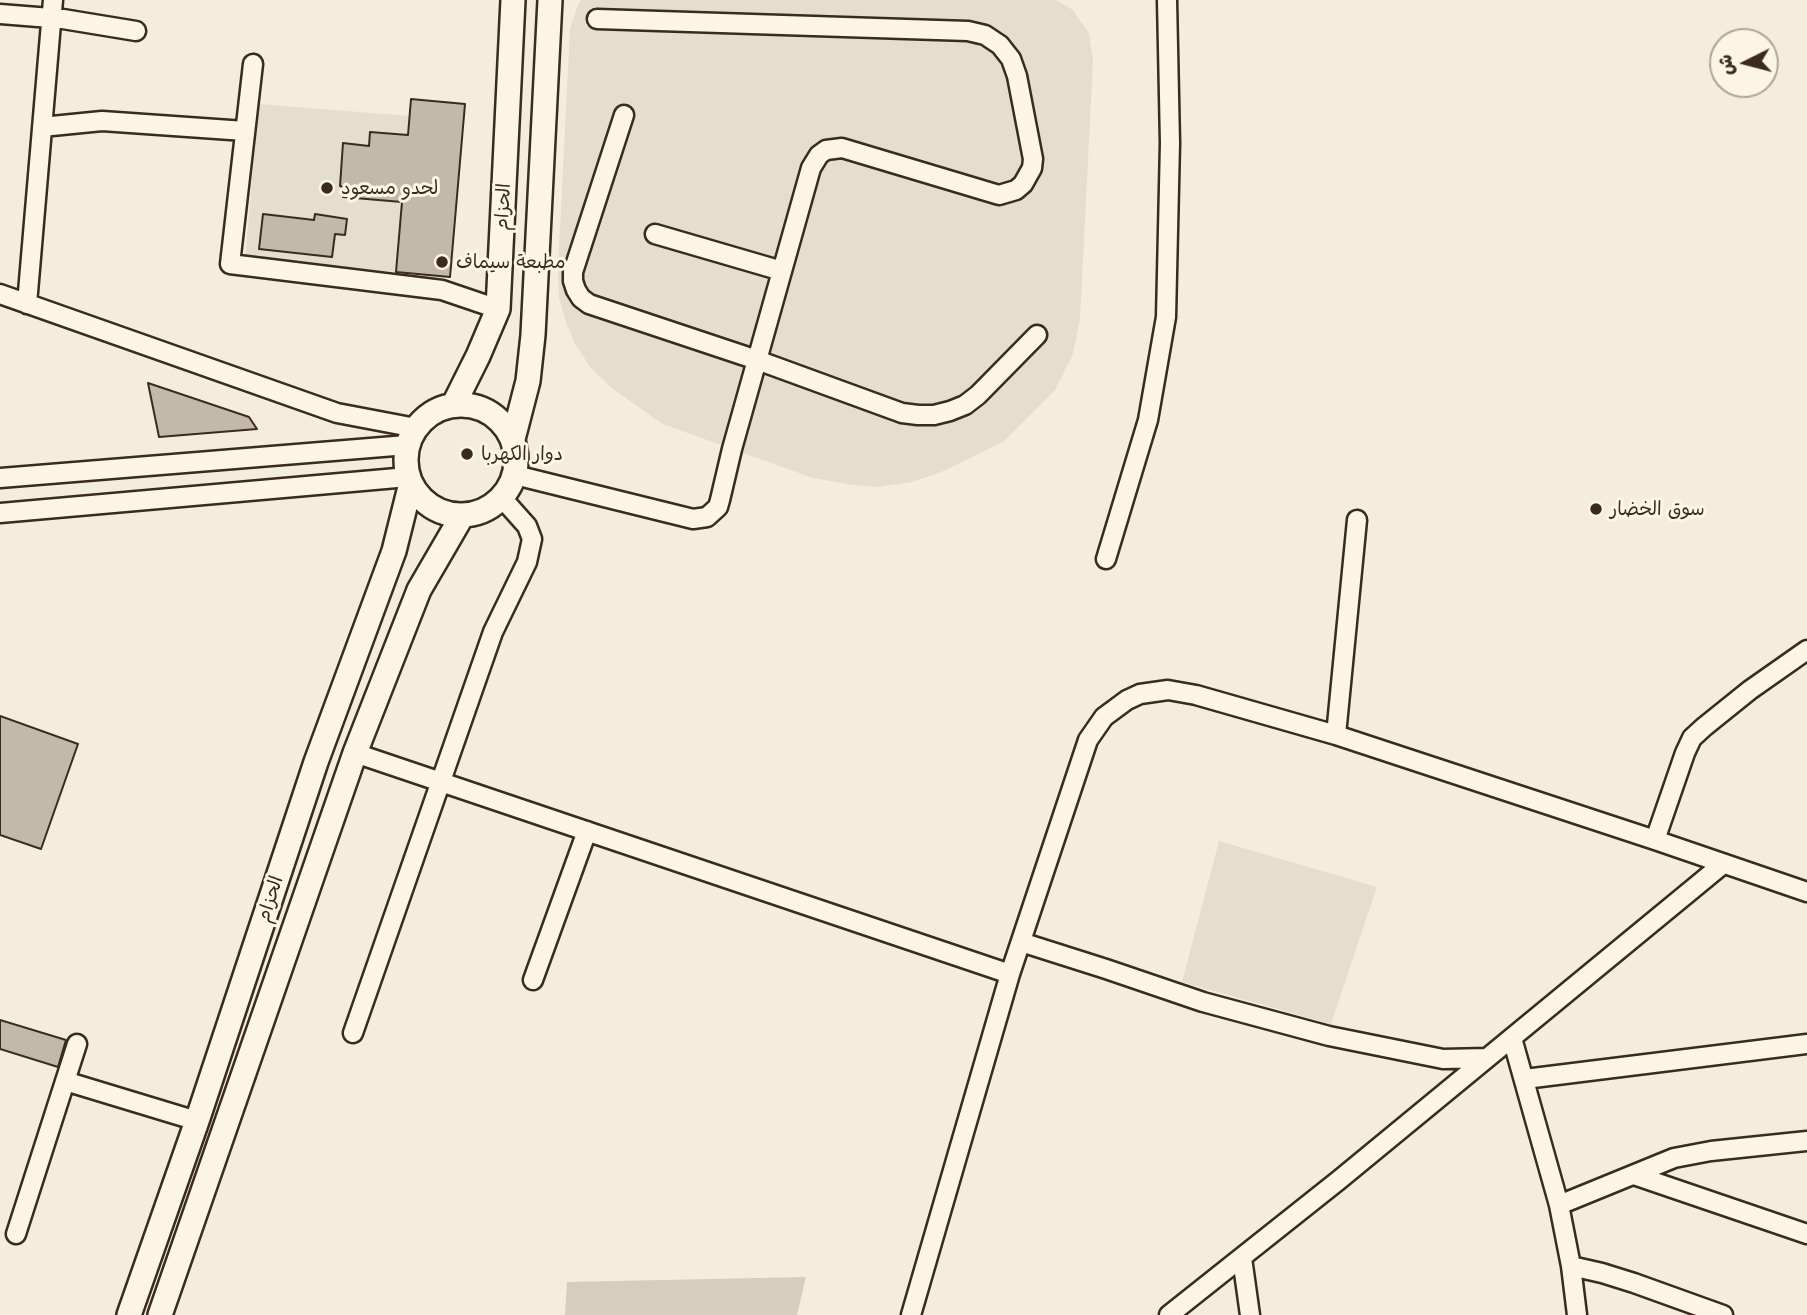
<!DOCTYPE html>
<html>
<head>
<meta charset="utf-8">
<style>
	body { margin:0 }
	#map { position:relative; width:1807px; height:1315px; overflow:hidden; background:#f4eddd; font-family:Mali,"Playpen Sans Arabic",sans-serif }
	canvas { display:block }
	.north { position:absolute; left:1709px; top:28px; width:70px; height:70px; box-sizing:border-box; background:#fcf5e5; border:2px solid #afa495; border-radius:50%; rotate:264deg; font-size:19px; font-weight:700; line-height:28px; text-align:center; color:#3b2a1e }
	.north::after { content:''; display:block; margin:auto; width:24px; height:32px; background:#3b2a1e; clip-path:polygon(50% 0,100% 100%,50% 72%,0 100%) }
</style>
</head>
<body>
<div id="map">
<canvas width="1807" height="1315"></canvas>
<div class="north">ش</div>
</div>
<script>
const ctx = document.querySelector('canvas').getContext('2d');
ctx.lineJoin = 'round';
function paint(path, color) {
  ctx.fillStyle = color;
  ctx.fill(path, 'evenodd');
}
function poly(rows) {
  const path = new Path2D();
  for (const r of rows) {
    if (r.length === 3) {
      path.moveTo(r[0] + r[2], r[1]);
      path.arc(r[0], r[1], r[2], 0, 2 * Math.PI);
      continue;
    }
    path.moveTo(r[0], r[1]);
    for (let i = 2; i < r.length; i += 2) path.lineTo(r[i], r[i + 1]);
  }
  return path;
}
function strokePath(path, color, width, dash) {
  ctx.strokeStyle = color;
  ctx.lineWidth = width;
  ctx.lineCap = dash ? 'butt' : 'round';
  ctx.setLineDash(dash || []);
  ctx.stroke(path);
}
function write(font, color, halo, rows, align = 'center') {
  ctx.font = font + ' Mali,"Playpen Sans Arabic",sans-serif';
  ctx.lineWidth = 6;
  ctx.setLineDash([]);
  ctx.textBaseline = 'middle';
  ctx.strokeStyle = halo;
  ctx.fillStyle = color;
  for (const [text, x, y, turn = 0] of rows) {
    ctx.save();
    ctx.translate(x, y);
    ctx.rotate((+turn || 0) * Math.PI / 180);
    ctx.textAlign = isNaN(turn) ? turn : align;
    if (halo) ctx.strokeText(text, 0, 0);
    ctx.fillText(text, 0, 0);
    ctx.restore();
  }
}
const built = poly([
	[581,0,1056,0,1073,10,1089,33,1093,61,1080,319,1073,354,1055,390,1003,442,939,473,912,482,878,487,852,485,813,478,732,449,663,424,614,390,591,368,575,344,567,325,559,298,558,269,570,28,578,5],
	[259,104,410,116,396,272,245,260],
	[1219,841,1377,887,1331,1024,1182,982]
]);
const green = poly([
	[806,1277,797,1315,565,1315,567,1282]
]);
const building = poly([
	[411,99,465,104,450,277,396,272,402,202,343,197,344,187,340,186,343,143,369,146,370,132,408,135,411,99],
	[263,214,314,220,315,214,347,219,345,235,335,234,332,257,259,249,263,214],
	[148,383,249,417,257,429,159,437,148,383],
	[0,716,78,744,41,849,0,835,0,716],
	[0,1020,66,1040,58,1067,0,1049,0,1020]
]);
const minor = poly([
	[0,14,63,19,136,31],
	[253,64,230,264,442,290,498,309],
	[624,115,573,272,573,281,576,290,581,298,589,304,757,360,902,413,918,415,934,415,950,411,965,405,978,395,1037,335],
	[42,127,102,121,245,131],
	[655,234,782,271],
	[0,294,337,413,416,428],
	[27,304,53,0],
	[515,475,693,519,707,517,718,507,720,500,732,449,811,168,819,155,826,150,842,148,999,195,1016,190,1023,184,1032,168,1033,159,1017,76,1011,59,1000,45,985,35,968,31,597,19],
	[0,478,407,445],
	[0,513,408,477],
	[1106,559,1148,420,1166,317,1170,143,1167,0],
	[1336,735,1357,520],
	[355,753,1010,974],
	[1655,840,1685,753,1692,738,1704,727,1750,690,1807,650],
	[1021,942,1106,969,1203,1002,1329,1036,1443,1059,1487,1058],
	[533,980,587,831],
	[353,1033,493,632,527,562,532,539,527,526,502,498],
	[1512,1038,1559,1205,1571,1266,1577,1315],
	[1525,1079,1807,1044],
	[65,1081,197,1121],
	[1634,1175,1807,1234],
	[1559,1205,1674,1158,1711,1151,1807,1141],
	[16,1234,77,1044],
	[1242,1258,1250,1315],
	[1571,1266,1602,1273,1634,1283,1723,1315],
	[911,1315,1010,974,1088,740,1104,717,1127,700,1140,694,1168,690,1196,695,1336,735,1655,840,1807,892],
	[1169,1315,1339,1180,1723,864]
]);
const major = poly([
	[454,404,478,356,498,309,513,0],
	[461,460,55],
	[513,439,528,381,533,335,550,0],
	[129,1315,197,1121,316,762,394,551,411,483],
	[160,1315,355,753,419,590,462,516]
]);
const markers = [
	[327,188,7,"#3b2a1e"],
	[442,262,7,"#3b2a1e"],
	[467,454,7,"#3b2a1e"],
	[1596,509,7,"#3b2a1e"]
];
const poiNames = [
	["لحدو مسعود",341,188],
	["مطبعة سيماف",456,262],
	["دوار الكهربا",481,454],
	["سوق الخضار",1610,509]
];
const streetNames = [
	["الحزام",503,207,-87],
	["الحزام",270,899,-72]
];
paint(built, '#e5ddce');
paint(green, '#d6cdbd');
paint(building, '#c3b9aa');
strokePath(building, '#3b2a1e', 2);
strokePath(minor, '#3b2a1e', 23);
strokePath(major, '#3b2a1e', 28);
strokePath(minor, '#fcf5e5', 18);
strokePath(major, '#fcf5e5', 23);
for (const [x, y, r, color] of markers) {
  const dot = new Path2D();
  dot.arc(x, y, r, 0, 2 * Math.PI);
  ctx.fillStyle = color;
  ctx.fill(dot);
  strokePath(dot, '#fcf5e5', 2.5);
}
write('19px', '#3b2a1e', '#fcf5e5', poiNames, 'left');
write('19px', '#3b2a1e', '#fcf5e5', streetNames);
</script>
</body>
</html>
